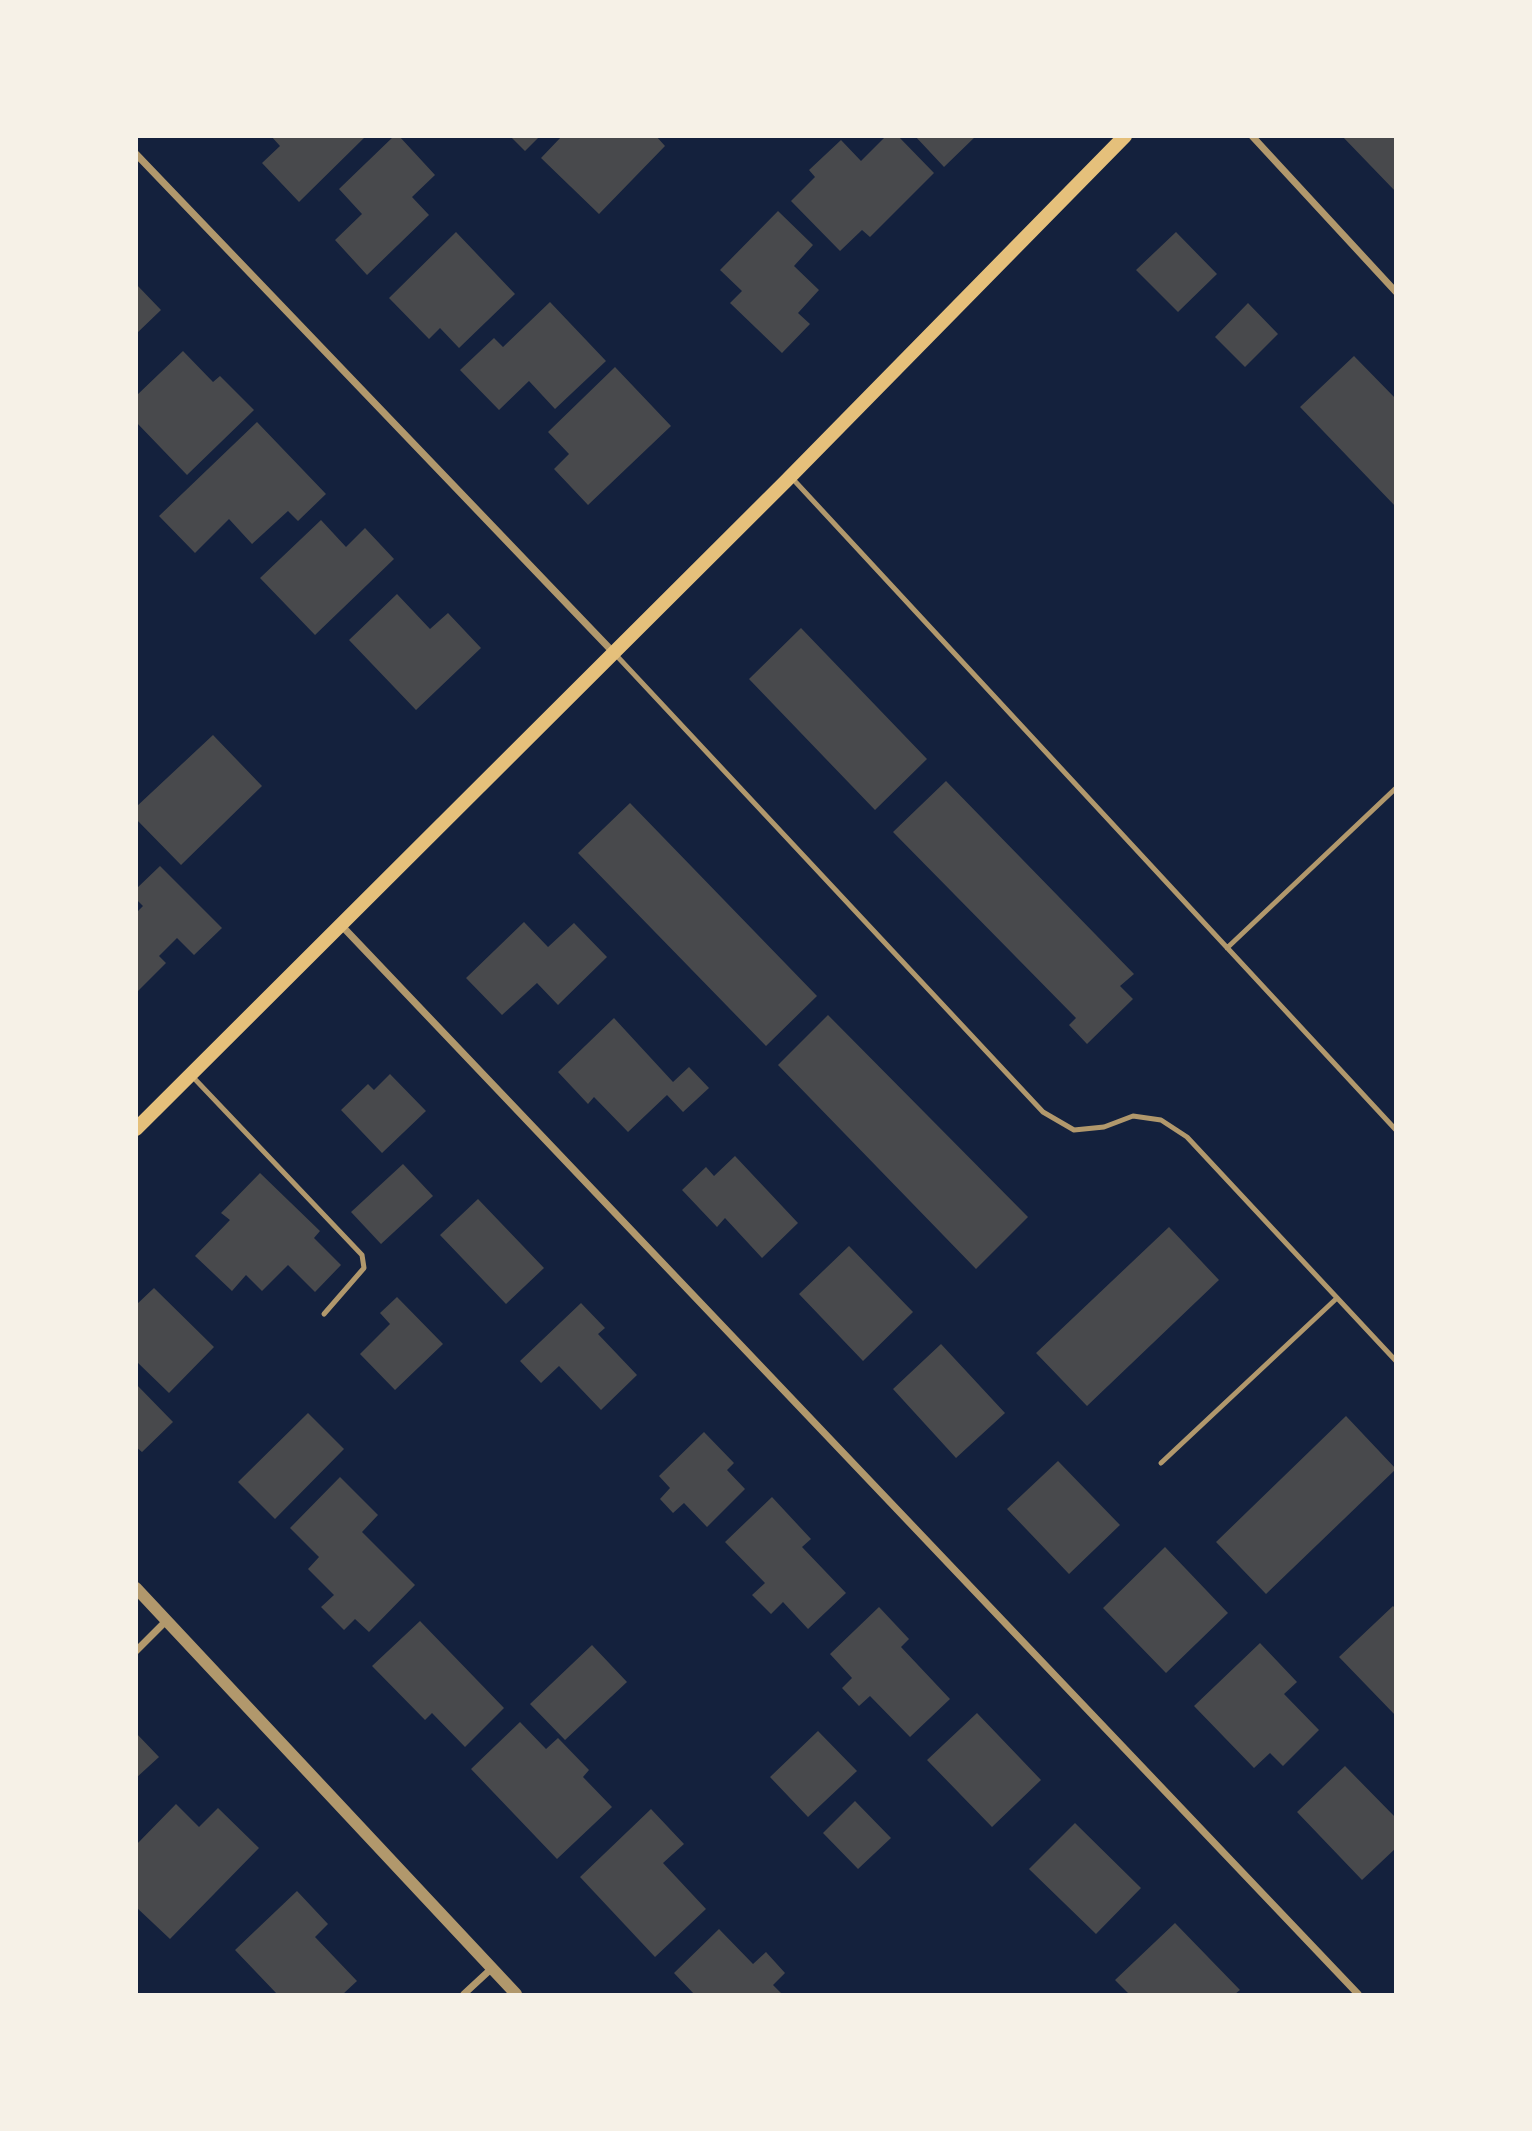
<!DOCTYPE html>
<html>
<head>
<meta charset="utf-8">
<style>
	body { margin:0 }
	#map { position:relative; width:1532px; height:2131px; overflow:hidden; background:#14213d; font-family:"DM Sans",sans-serif }
	canvas { display:block }
	.frame { position:absolute; inset:0; border:138px solid #f6f1e7; pointer-events:none }
</style>
</head>
<body>
<div id="map">
<canvas width="1532" height="2131"></canvas>
<div class="frame"></div>
</div>
<script>
const ctx = document.querySelector('canvas').getContext('2d');
ctx.lineJoin = 'round';
function paint(path, color) {
  ctx.fillStyle = color;
  ctx.fill(path, 'evenodd');
}
function poly(rows) {
  const path = new Path2D();
  for (const r of rows) {
    path.moveTo(r[0], r[1]);
    for (let i = 2; i < r.length; i += 2) path.lineTo(r[i], r[i + 1]);
  }
  return path;
}
function strokePath(path, color, width, dash) {
  ctx.strokeStyle = color;
  ctx.lineWidth = width;
  ctx.lineCap = dash ? 'butt' : 'round';
  ctx.setLineDash(dash || []);
  ctx.stroke(path);
}
const building = poly([
	[271,136,366,136,299,202,262,163,280,146],
	[394,136,399,136,435,175,412,197,429,215,367,275,335,240,362,214,339,189],
	[510,136,540,136,525,151],
	[562,136,656,136,665,146,599,214,541,158],
	[886,136,898,136,934,173,870,237,862,230,840,251,791,201,815,177,809,170,841,140,861,161],
	[915,136,976,136,944,167],
	[1342,136,1396,136,1396,192],
	[778,211,813,245,794,266,819,290,798,313,810,324,782,353,730,303,742,291,720,270],
	[456,232,515,294,459,348,440,328,429,339,389,298],
	[1176,232,1217,274,1178,312,1136,270],
	[136,284,161,310,136,334],
	[550,302,606,361,555,409,529,381,499,410,460,370,494,338,503,347],
	[1248,303,1278,334,1245,367,1215,337],
	[183,351,213,382,220,376,254,410,187,475,136,422,136,396],
	[1354,356,1396,399,1396,507,1300,407],
	[615,367,671,426,588,505,554,469,569,454,548,432],
	[257,422,326,494,298,521,288,511,252,544,229,519,195,553,159,516],
	[321,520,346,547,365,528,394,559,315,635,260,578],
	[397,594,430,629,448,613,481,648,416,710,349,640],
	[801,628,927,759,875,810,749,679],
	[213,735,262,786,181,865,136,819,136,807],
	[946,781,1134,974,1120,986,1133,999,1087,1044,1069,1025,1076,1018,893,832],
	[630,803,817,996,766,1046,578,853],
	[160,866,222,928,194,955,177,938,159,956,166,963,136,993,136,913,143,906,136,899,136,889],
	[524,922,548,947,574,923,607,957,558,1005,537,983,502,1015,466,978],
	[828,1015,1028,1217,976,1269,778,1065],
	[614,1018,673,1082,689,1067,709,1088,683,1112,667,1095,628,1132,594,1097,588,1104,558,1072],
	[390,1074,426,1111,382,1153,341,1110,368,1084,374,1090],
	[735,1156,798,1223,762,1258,725,1218,717,1227,682,1190,706,1167,714,1176],
	[403,1164,433,1196,381,1244,351,1212],
	[260,1173,320,1231,314,1238,341,1265,315,1292,288,1265,262,1291,246,1275,232,1291,195,1256,230,1220,221,1213],
	[478,1199,544,1268,506,1304,440,1235],
	[1169,1227,1219,1280,1087,1406,1036,1353],
	[849,1246,913,1312,863,1361,799,1294],
	[154,1288,214,1347,169,1393,136,1361,136,1305],
	[397,1297,443,1344,395,1390,360,1354,390,1324,380,1313],
	[581,1303,605,1328,598,1334,637,1375,601,1410,559,1366,541,1383,520,1361],
	[941,1344,1005,1413,956,1458,893,1389],
	[136,1384,173,1422,142,1452,136,1447],
	[308,1413,344,1449,275,1519,238,1482],
	[1346,1416,1396,1469,1266,1594,1216,1542],
	[704,1432,734,1463,727,1470,745,1489,707,1527,684,1503,673,1513,660,1499,670,1488,659,1476],
	[1058,1461,1120,1525,1069,1574,1007,1509],
	[340,1477,378,1515,362,1532,415,1585,369,1632,355,1619,344,1630,321,1607,334,1595,308,1569,319,1557,290,1528],
	[772,1497,811,1539,802,1547,846,1593,808,1629,783,1602,771,1614,752,1595,765,1583,725,1542],
	[1165,1547,1228,1613,1166,1673,1103,1608],
	[1393,1606,1396,1609,1396,1716,1339,1657],
	[879,1607,909,1639,901,1647,950,1699,910,1737,870,1696,859,1706,842,1688,852,1678,830,1654],
	[420,1621,504,1708,465,1747,432,1713,425,1720,372,1666],
	[1260,1643,1297,1682,1284,1694,1319,1730,1283,1766,1270,1753,1254,1768,1194,1706],
	[592,1645,627,1682,565,1740,530,1704],
	[977,1713,1041,1780,992,1827,927,1760],
	[520,1722,546,1749,558,1738,589,1770,583,1777,612,1807,557,1859,471,1769],
	[818,1731,857,1771,808,1817,770,1777],
	[136,1733,159,1757,136,1778],
	[1345,1766,1396,1818,1396,1848,1362,1880,1297,1812],
	[855,1801,891,1838,858,1869,823,1833],
	[176,1804,199,1827,218,1808,259,1848,170,1939,136,1907,136,1845],
	[651,1809,684,1844,663,1863,706,1909,655,1957,580,1877],
	[1075,1823,1141,1888,1096,1934,1029,1869],
	[297,1891,328,1924,315,1937,357,1981,343,1994,277,1994,235,1950],
	[1175,1923,1240,1990,1235,1994,1129,1994,1115,1980],
	[719,1929,753,1964,766,1952,785,1973,773,1985,782,1994,694,1994,674,1973]
]);
const service = poly([
	[791,477,1396,1130],
	[615,654,1043,1112,1074,1130,1104,1127,1133,1116,1161,1120,1187,1137,1396,1361],
	[1227,948,1396,788],
	[191,1075,362,1255,364,1268,324,1314],
	[1161,1463,1337,1298]
]);
const minor = poly([
	[1252,136,1396,292],
	[136,154,613,652],
	[341,925,1358,1994],
	[136,1651,167,1620],
	[464,1994,491,1969]
]);
const tertiary = poly([
	[136,1588,516,1994]
]);
const secondary = poly([
	[136,1129,786,481,1125,136]
]);
paint(building, '#48494c');
strokePath(service, '#b1986c', 5);
strokePath(minor, '#b1986c', 7);
strokePath(tertiary, '#b1986c', 12);
strokePath(secondary, '#e5c07b', 14);
</script>
</body>
</html>
